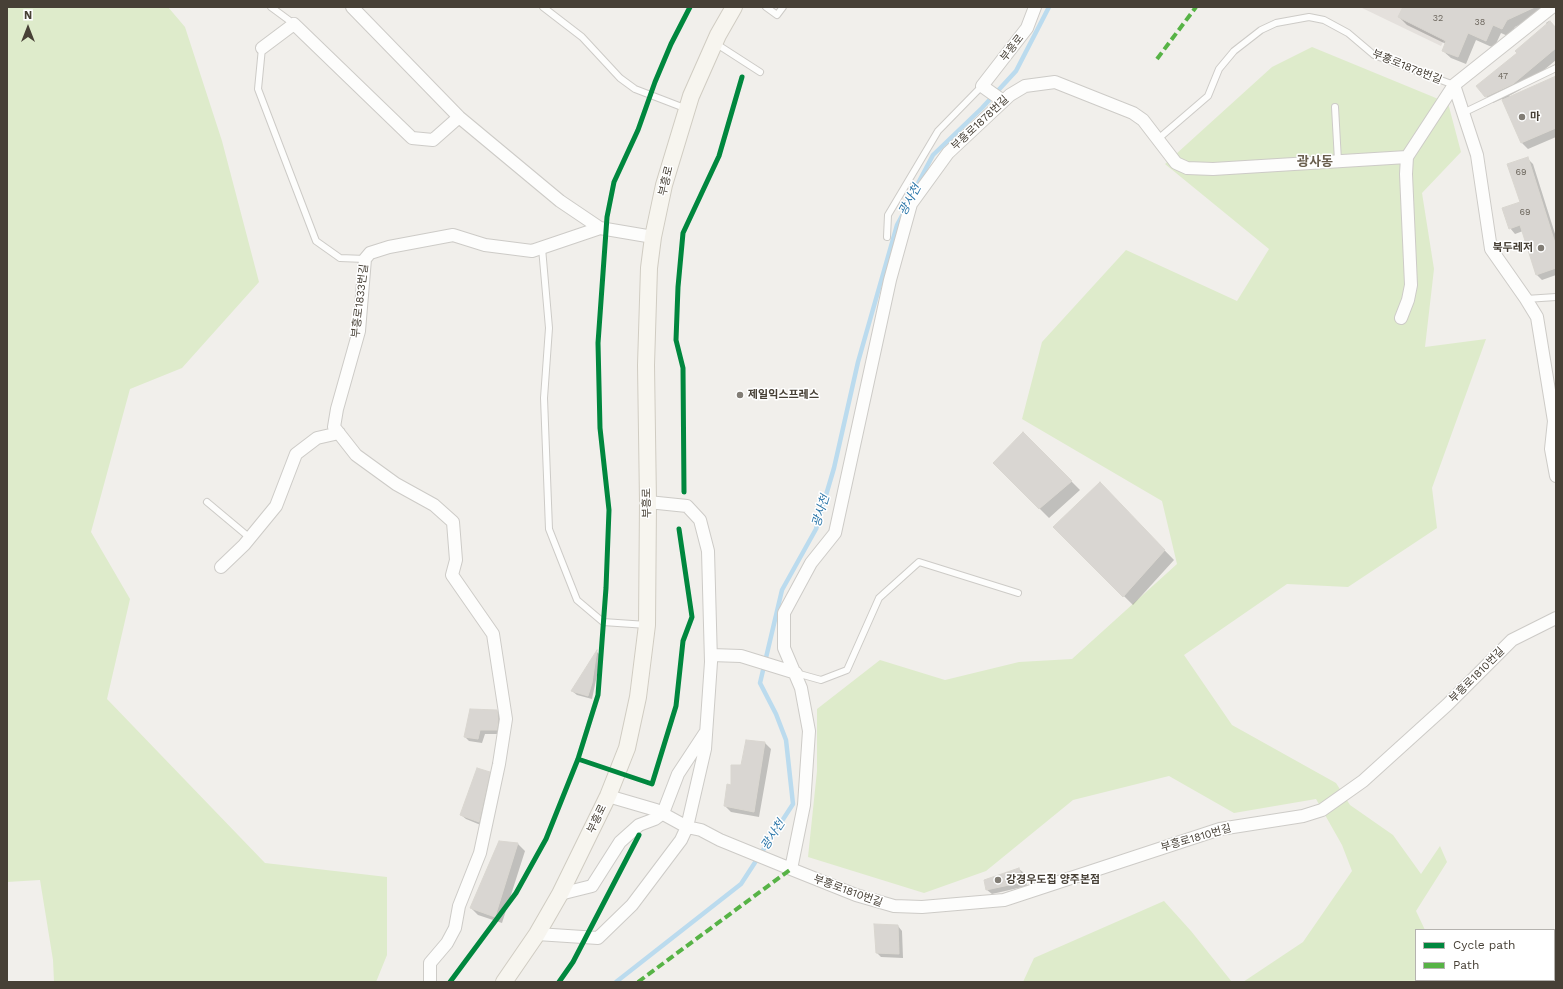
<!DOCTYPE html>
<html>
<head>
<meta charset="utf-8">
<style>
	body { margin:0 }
	#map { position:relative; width:1563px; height:989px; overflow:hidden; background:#f1efeb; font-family:"Work Sans",sans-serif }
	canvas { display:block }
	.frame { position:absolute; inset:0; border:8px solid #474036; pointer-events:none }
	.legend { position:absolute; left:1415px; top:929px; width:140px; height:52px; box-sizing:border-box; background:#fff; border:1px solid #b5b3af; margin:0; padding:5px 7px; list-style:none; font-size:12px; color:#474036 }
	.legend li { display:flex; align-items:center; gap:8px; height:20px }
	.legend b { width:20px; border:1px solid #b5b3af }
	.north { position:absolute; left:8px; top:8px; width:40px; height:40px; -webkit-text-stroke:3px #fff; paint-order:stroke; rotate:0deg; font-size:11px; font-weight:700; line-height:16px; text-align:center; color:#474036 }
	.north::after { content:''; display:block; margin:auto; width:14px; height:18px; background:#474036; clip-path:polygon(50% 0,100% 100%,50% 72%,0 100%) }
</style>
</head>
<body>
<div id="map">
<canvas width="1563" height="989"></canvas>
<div class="frame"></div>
<ul class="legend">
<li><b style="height:5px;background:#00873e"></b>Cycle path</li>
<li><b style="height:5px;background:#57b346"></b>Path</li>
</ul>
<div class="north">N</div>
</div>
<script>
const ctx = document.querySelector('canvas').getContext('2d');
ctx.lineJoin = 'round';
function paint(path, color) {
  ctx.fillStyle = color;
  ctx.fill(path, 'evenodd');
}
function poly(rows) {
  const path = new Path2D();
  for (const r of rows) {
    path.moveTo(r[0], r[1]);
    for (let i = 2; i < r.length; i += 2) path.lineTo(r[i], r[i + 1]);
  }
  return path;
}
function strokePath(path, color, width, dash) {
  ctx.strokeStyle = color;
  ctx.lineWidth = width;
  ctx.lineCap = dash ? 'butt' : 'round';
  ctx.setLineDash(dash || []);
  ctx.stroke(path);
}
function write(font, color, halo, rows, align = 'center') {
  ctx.font = font + ' "Work Sans","Noto Sans KR",sans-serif';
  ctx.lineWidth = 3;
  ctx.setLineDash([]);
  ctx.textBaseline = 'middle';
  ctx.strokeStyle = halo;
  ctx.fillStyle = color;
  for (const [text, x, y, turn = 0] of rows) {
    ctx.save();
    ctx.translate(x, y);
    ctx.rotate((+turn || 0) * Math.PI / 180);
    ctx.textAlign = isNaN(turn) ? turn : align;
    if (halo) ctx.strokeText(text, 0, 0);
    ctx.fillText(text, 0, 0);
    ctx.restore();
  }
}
const industrial = poly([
	[1360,7,1460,7,1441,46]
]);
const green = poly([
	[7,7,168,7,185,27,222,141,259,282,182,368,130,389,91,532,130,599,107,699,265,863,387,877,387,955,376,982,54,982,53,960,40,880,7,882],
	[1312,47,1448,103,1461,152,1422,193,1434,269,1425,347,1486,339,1432,488,1437,528,1348,587,1287,584,1184,655,1232,725,1336,783,1350,805,1393,835,1421,874,1440,846,1447,862,1416,911,1425,930,1416,930,1416,980,1554,980,1554,962,1556,966,1556,982,1243,982,1303,942,1352,871,1342,845,1316,799,1234,813,1169,776,1073,800,986,871,924,893,808,857,817,771,817,709,880,660,945,680,1019,662,1072,659,1177,564,1162,501,1022,419,1042,342,1126,250,1237,301,1269,249,1165,164,1272,67],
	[1164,901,1191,931,1232,982,1023,982,1034,958]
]);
const shadow = poly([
	[1404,7,1556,7,1515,27,1510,37,1501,33,1494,48,1476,40,1466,64,1451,58,1443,51,1446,44,1407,25,1399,17],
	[1549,21,1556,28,1556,60,1520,90,1509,96,1510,97,1556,77,1556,137,1528,149,1522,143,1502,99,1493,103,1477,86,1518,53,1547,25,1546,23],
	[1527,158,1533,164,1556,237,1556,275,1542,280,1536,274,1523,231,1515,234,1510,228,1521,203],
	[1023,433,1080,490,1049,518,994,463],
	[1100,484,1174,560,1133,605,1054,527],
	[597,652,601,656,592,699,577,695,572,691],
	[497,711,501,715,501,734,485,734,482,743,469,741,465,737],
	[747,741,765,743,771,749,759,817,731,812,725,806,732,787,742,766],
	[489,773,493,778,483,826,466,819,461,815],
	[499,842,518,844,525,851,502,923,478,915,471,908],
	[1019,869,1024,873,1027,886,992,894,987,890],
	[898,926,902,931,903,958,881,957,877,953]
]);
const stream = poly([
	[915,189,933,155,982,108,1016,71,1049,7],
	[616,982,741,884,793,804,786,740,776,714,760,683,782,590,816,529,834,468,858,362,897,225,904,212]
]);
const building = poly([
	[1403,7,1535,7,1507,20,1502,29,1493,25,1486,41,1468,33,1458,57,1442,51,1446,41,1398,17,1403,7],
	[1550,21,1556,28,1556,48,1513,84,1485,97,1476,86,1517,53,1515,51,1550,21],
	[1556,76,1556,128,1521,143,1502,100,1556,76],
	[1528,157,1556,246,1556,268,1536,275,1520,225,1509,229,1502,208,1520,202,1507,164,1528,157],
	[1023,432,1072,481,1039,509,993,463,1023,432],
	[1100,482,1165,550,1123,597,1053,527,1100,482],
	[597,650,592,683,588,696,571,691,597,650],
	[470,709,497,710,498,719,497,730,480,730,478,739,464,737,470,709],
	[746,740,765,742,754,812,724,806,727,784,731,785,731,765,741,765,746,740],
	[477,768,490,772,479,822,460,815,477,768],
	[499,841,518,843,495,917,470,908,499,841],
	[1019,868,1023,882,986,890,984,880,1019,868],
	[874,924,898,925,899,954,876,953,874,924]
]);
const lane = poly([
	[271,7,294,24],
	[543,7,582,37,620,78,635,89,687,109],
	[766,7,777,15,783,7],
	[715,43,760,72],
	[262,48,258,89,316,241,340,258,365,259],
	[1335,107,1338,161],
	[1463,113,1556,68],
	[1158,139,1208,96,1219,69,1234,51,1261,30,1276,23,1309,17,1324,20,1348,33,1374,55,1454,85],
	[887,237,888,215,938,131,982,86],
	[542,248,549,328,544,398,549,529,577,600,603,622,647,625],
	[1526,299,1556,297],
	[207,502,250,538],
	[796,673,821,680,847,670,879,598,919,562,1018,593]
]);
const street = poly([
	[352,7,459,117,560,201,600,228,653,237],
	[262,48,294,24,412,138,433,140,459,117],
	[1454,85,1477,155,1491,249,1526,299,1537,317,1554,421,1551,449,1556,476],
	[1003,101,982,86,1027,28,1035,7],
	[1401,318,1408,300,1411,285,1406,174,1407,157],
	[221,567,244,545,276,506,296,454,317,438,339,433],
	[711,655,741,656,796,673],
	[608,796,656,810,687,827,701,830,720,840,791,869,856,895,894,906,922,907,1004,900,1220,829,1303,816,1322,810,1363,781,1447,705,1512,640,1556,618],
	[791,869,804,805,809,731,801,688,784,648,784,613,811,563,835,533,890,280,911,204,948,153,1010,95,1025,86,1055,82,1133,113,1143,120,1176,163,1187,168,1213,169,1407,157,1454,85,1552,7],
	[560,894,592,886,620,842,639,825,655,819,663,813,678,774,705,733],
	[537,934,598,938,632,905,681,840,687,827,705,749,711,662,708,551,700,520,687,506,648,502],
	[430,982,430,963,447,943,455,928,459,906,480,853,499,764,506,719,493,634,452,575,456,560,453,522,434,505,396,484,356,455,334,427,337,409,359,331,365,259,370,253,389,247,453,235,485,245,532,251,600,228]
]);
const secondary = poly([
	[504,982,537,934,560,894,608,796,627,748,638,697,647,625,648,502,646,365,649,268,653,237,664,185,691,96,718,35,734,7]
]);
const quiet = poly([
	[1157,59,1196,7],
	[638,982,791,869]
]);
const cycleway = poly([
	[684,492,683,368,676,340,678,287,683,233,719,156,742,77],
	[578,759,652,784,676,706,683,641,692,617,679,529],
	[450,982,516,893,546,839,578,759,598,695,606,588,609,510,600,428,598,343,607,217,614,182,638,130,655,82,671,44,690,7],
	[559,982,573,962,639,835]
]);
const markers = [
	[1522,117,4,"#827d75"],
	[1541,248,4,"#827d75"],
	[740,395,4,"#827d75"],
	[998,880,4,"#827d75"]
];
const numberNames = [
	["32",1438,18],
	["38",1480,22],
	["47",1503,76],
	["69",1521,172],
	["69",1525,212]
];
const streetNames = [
	["부흥로",1012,48,-52],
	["부흥로1878번길",1407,67,22],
	["부흥로1878번길",980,123,-43],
	["부흥로",666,181,-76],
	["부흥로1833번길",360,301,-83],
	["부흥로",647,503,-91],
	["부흥로1810번길",1477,675,-45],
	["부흥로",597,819,-64],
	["부흥로1810번길",1196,838,-16],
	["부흥로1810번길",848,891,20]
];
const poiNames = [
	["마",1530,117],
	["북두레저",1533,248,"right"],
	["제일익스프레스",748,395],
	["강경우도집 양주본점",1006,880]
];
const waterNames = [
	["광사천",910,200,-62],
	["광사천",821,511,-73],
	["광사천",773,835,-57]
];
const quarterNames = [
	["광사동",1315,162]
];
paint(industrial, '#e4e0dc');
paint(green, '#deebcb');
paint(shadow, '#0003');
strokePath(stream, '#bbdbee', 4.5);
paint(building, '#d9d6d2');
strokePath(building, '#d9d6d0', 1);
strokePath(lane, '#cdcbc7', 8);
strokePath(street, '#cdcbc7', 14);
strokePath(secondary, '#d0ccc2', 18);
strokePath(lane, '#fdfdfc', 6);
strokePath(street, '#fdfdfc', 12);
strokePath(secondary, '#f7f5ef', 16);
strokePath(quiet, '#57b346', 4, [8, 4]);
strokePath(cycleway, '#00873e', 5);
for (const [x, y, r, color] of markers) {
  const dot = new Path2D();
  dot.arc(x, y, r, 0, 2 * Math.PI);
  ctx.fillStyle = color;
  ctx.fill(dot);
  strokePath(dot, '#fff', 1.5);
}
write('9px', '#6d675e', null, numberNames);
write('11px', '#474036', '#fff', streetNames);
write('bold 11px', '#474036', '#fff', poiNames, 'left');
write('italic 12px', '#2e78aa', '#fff', waterNames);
write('bold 13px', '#695e4e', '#fff', quarterNames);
</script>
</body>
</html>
